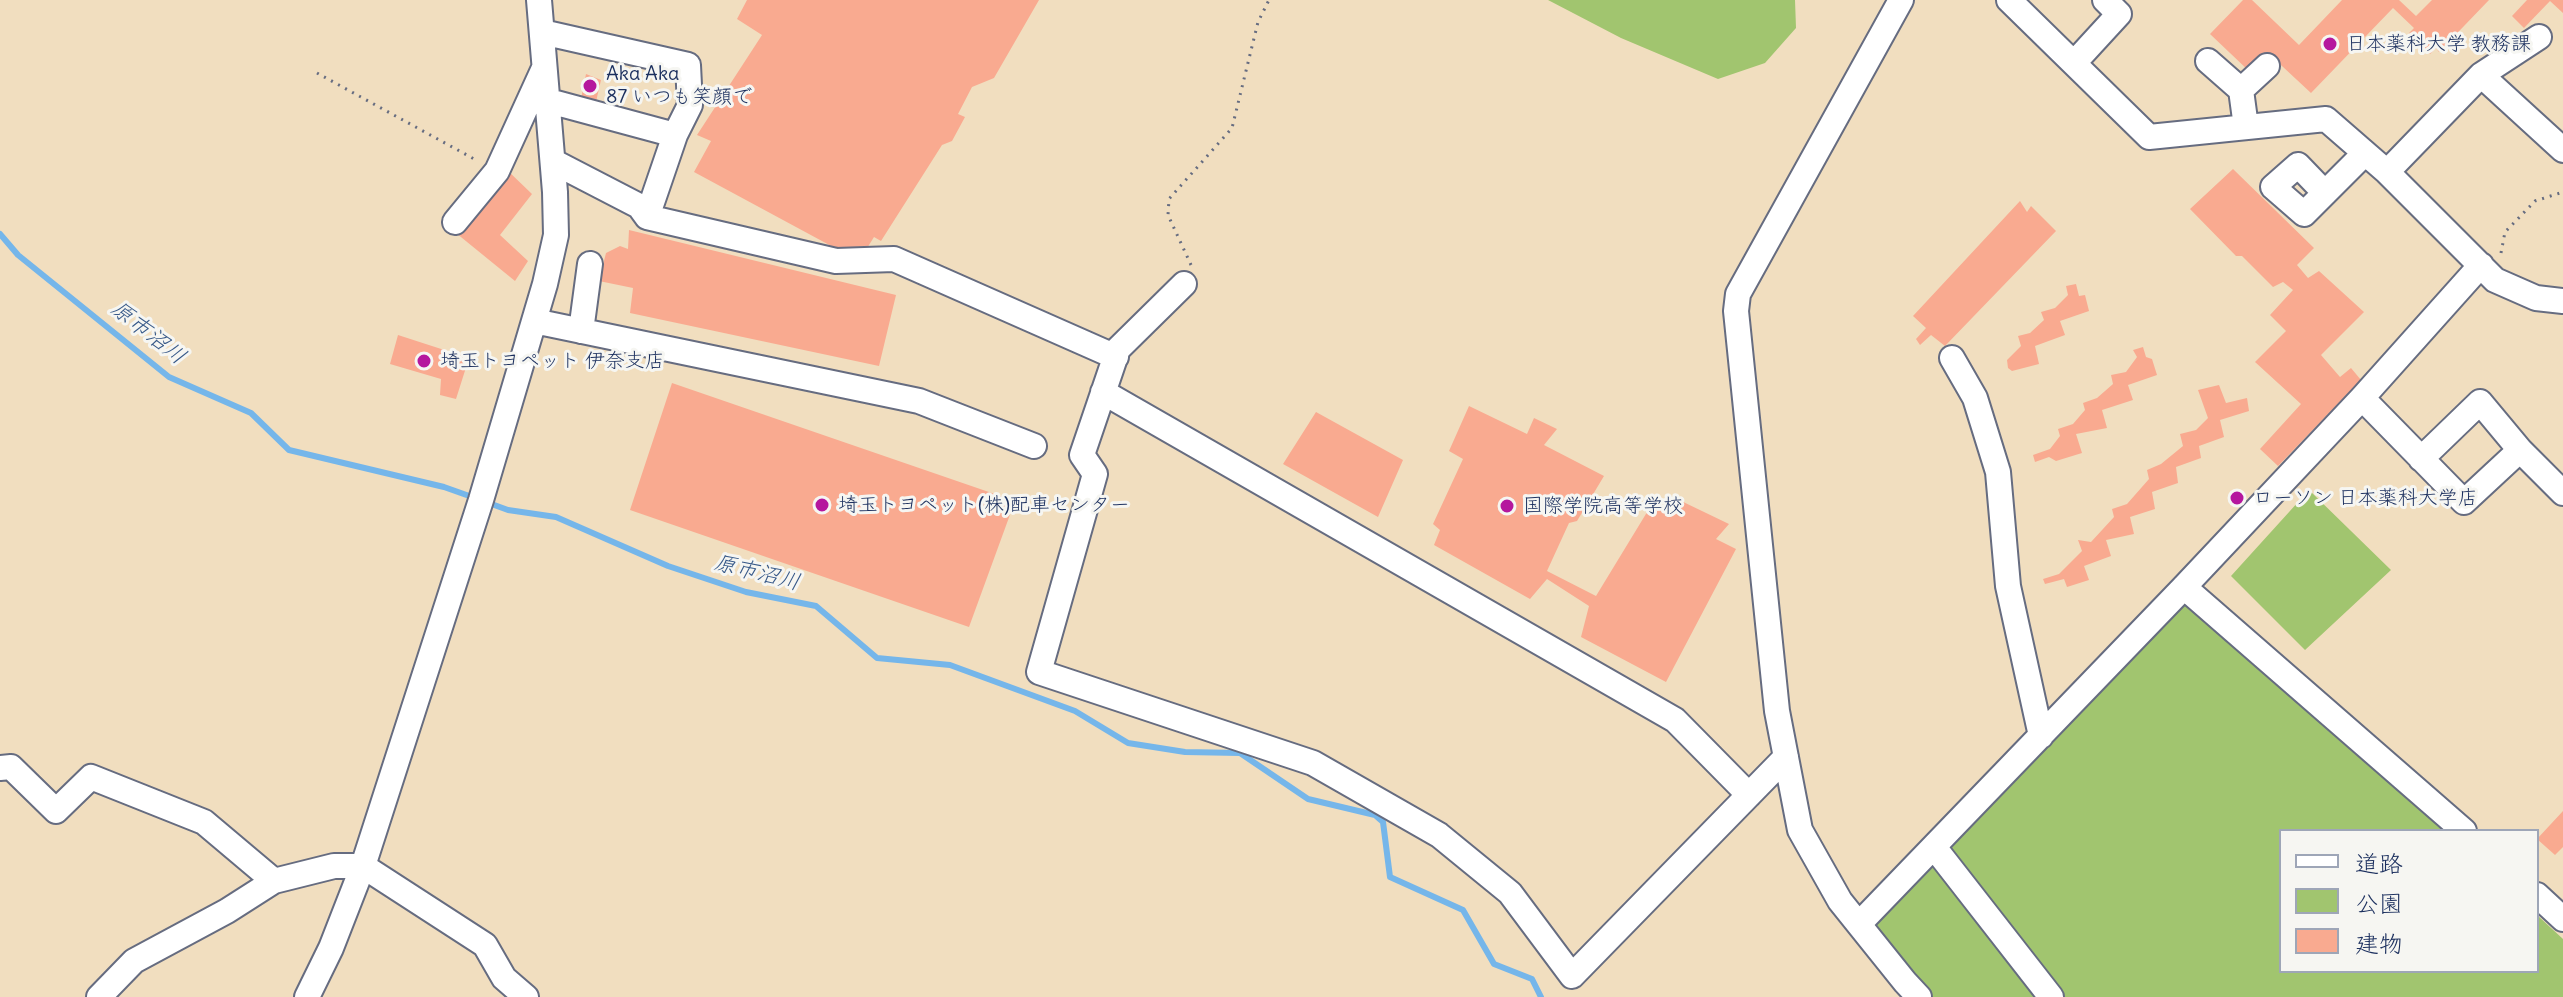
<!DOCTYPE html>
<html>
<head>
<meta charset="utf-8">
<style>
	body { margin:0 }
	#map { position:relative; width:2563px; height:997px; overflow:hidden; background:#f1debf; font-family:Delius,"Klee One",sans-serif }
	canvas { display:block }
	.legend { position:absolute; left:2279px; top:829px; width:260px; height:144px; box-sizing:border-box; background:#f6f6f2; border:2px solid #9ea6b7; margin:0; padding:10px 14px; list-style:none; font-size:24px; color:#1b2f5e }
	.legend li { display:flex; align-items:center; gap:16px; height:40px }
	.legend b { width:40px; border:2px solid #9ea6b7 }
</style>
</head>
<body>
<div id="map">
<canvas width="2563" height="997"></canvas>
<ul class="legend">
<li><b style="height:10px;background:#fff"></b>道路</li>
<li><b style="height:22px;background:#a1c56f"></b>公園</li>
<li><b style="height:22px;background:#f9aa90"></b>建物</li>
</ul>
</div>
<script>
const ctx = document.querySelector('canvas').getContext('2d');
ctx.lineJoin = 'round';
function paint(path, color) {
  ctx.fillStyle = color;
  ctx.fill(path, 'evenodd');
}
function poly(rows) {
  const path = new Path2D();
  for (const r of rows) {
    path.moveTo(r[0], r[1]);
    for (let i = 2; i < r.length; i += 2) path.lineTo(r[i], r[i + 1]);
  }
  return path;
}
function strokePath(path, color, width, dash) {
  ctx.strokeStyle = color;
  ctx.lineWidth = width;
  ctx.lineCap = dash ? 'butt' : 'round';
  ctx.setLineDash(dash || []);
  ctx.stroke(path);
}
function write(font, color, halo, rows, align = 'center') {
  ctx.font = font + ' Delius,"Klee One",sans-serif';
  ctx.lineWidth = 6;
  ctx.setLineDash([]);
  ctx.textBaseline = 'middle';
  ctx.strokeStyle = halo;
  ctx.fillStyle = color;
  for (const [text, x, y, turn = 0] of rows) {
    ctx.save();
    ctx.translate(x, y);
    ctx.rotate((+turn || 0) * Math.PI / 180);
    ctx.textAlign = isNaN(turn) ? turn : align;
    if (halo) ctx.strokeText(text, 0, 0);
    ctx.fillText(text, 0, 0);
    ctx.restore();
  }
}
const green = poly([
	[1548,0,1795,0,1796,28,1765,63,1718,79,1621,38],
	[2309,490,2391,570,2305,650,2231,576],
	[2184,587,2446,831,2281,831,2281,971,2537,971,2537,915,2563,939,2563,997,1927,997,1859,924]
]);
const stream = poly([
	[0,234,18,255,169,377,251,413,289,450,444,487,475,498],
	[486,502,508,510,556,517,668,566,746,592,816,606,877,658,950,665,1075,711,1128,743,1185,752,1240,753,1308,799,1375,815,1383,822,1390,877,1463,910,1494,964,1532,979,1541,997]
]);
const building = poly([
	[747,0,1039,0,994,78,972,87,958,114,965,117,952,141,942,145,881,241,874,237,859,261,694,172,711,141,697,135,762,35,737,19],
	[2243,0,2252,0,2299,45,2342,0,2399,0,2416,16,2432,0,2489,0,2439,52,2436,48,2430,54,2409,33,2414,28,2393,8,2311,93,2268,53,2250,72,2210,34],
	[2527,0,2563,0,2563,13,2550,1,2524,28,2512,16],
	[586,74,601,80,595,106,581,99],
	[506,169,532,194,500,235,528,261,515,281,456,233],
	[2233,169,2314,248,2297,265,2308,278,2319,271,2364,312,2321,355,2340,377,2351,368,2361,380,2278,466,2260,449,2301,404,2255,362,2286,331,2270,315,2293,290,2283,282,2273,287,2242,256,2236,256,2190,209],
	[2020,201,2027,212,2031,206,2056,231,1945,346,1931,335,1920,345,1916,339,1926,328,1913,316],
	[629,230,896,295,879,366,630,313,633,288,599,281,606,253,620,246,628,249],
	[2076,284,2079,296,2085,295,2089,311,2060,321,2065,335,2035,346,2039,364,2012,371,2008,368,2007,360,2021,346,2018,336,2030,333,2044,320,2041,312,2055,308,2068,295,2066,286],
	[398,335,469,358,456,399,440,395,441,379,390,364],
	[2143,347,2146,357,2152,359,2157,375,2128,385,2133,400,2102,410,2107,428,2076,434,2082,453,2056,461,2049,457,2035,462,2033,455,2050,449,2060,436,2058,429,2073,424,2085,410,2083,403,2097,398,2113,384,2111,375,2126,372,2137,357,2133,350],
	[672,383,1015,501,969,627,630,510],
	[2219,385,2226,403,2247,398,2249,411,2220,420,2224,437,2199,446,2201,458,2176,467,2178,483,2152,492,2155,509,2130,517,2134,534,2106,540,2111,556,2084,566,2089,580,2067,587,2064,579,2045,584,2043,579,2059,574,2082,551,2078,540,2091,542,2114,517,2112,509,2127,504,2149,479,2147,470,2161,464,2183,446,2180,434,2196,430,2208,418,2198,390],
	[1469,406,1527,434,1534,418,1557,429,1544,445,1604,476,1577,521,1569,523,1547,571,1596,596,1652,504,1671,516,1677,499,1729,524,1716,539,1736,549,1666,682,1581,637,1589,606,1547,579,1530,599,1434,545,1440,530,1433,524,1463,459,1449,451],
	[1316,412,1403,460,1378,517,1283,464],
	[2563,811,2563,847,2555,855,2537,839]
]);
const path = poly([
	[317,73,476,160],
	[2501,253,2505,232,2535,201,2563,192],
	[1191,265,1168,215,1169,199,1232,128,1258,22,1269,0]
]);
const minor = poly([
	[1901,0,1738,294,1736,311,1777,711,1800,830,1840,901,1905,982,1919,997],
	[2009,0,2149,137,2326,119,2387,172,2495,280,2536,298,2563,301],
	[542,32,688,65,690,105,675,135,647,217],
	[2208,61,2241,90,2246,127],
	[2074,63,2119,14,2105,0],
	[2481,75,2563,150],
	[2241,90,2267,66],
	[549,101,675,135],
	[554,162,639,206,647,217,836,261,894,259,1116,357],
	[2387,172,2481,75,2539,37],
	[2325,193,2298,165,2273,187,2304,214,2365,153],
	[455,222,497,171,544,68],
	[1184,284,1118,349,1082,455,1095,474,1039,672,1313,763,1439,835,1510,893,1572,976,1786,757],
	[534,321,919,401,1034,446],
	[581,331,590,264],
	[1952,358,1975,398,1998,472,2008,586,2041,736],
	[1103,392,1675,720,1749,795],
	[2362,398,2464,502,2520,450,2563,493],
	[2421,459,2480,402,2520,450],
	[2184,587,2464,831],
	[0,768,11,767,56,811,91,777,204,822,274,881],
	[1934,847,2051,997],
	[2537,895,2563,919],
	[1859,924,2184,587,2362,398,2481,265],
	[99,997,134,961,227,911,274,881,334,866,363,866,485,945,504,978,526,997],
	[307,997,331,948,363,866,481,500,545,284,556,235,555,192,539,0]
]);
const markers = [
	[2330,44,8,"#b5179e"],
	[590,86,8,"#b5179e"],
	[424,361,8,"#b5179e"],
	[2237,498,8,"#b5179e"],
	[822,505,8,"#b5179e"],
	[1507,506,8,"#b5179e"]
];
const poiNames = [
	["日本薬科大学 教務課",2346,44],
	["Aka Aka",606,74],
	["87 いつも笑顔で",606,97],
	["埼玉トヨペット 伊奈支店",440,361],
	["ローソン 日本薬科大学店",2253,498],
	["埼玉トヨペット(株)配車センター",838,505],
	["国際学院高等学校",1523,506]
];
const waterNames = [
	["原市沼川",148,333,38],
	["原市沼川",757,573,14]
];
paint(green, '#a1c56f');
strokePath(stream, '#75b6ea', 6);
paint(building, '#f9aa90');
strokePath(minor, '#666c80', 28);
strokePath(path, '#666c80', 3, [2, 6]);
strokePath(minor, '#fff', 24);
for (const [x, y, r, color] of markers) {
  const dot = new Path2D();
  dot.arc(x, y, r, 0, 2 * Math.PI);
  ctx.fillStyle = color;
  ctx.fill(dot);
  strokePath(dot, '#f6f6f2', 3);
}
write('20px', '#1b2f5e', '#f6f6f2', poiNames, 'left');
write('italic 22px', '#365888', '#f6f6f2', waterNames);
</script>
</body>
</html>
